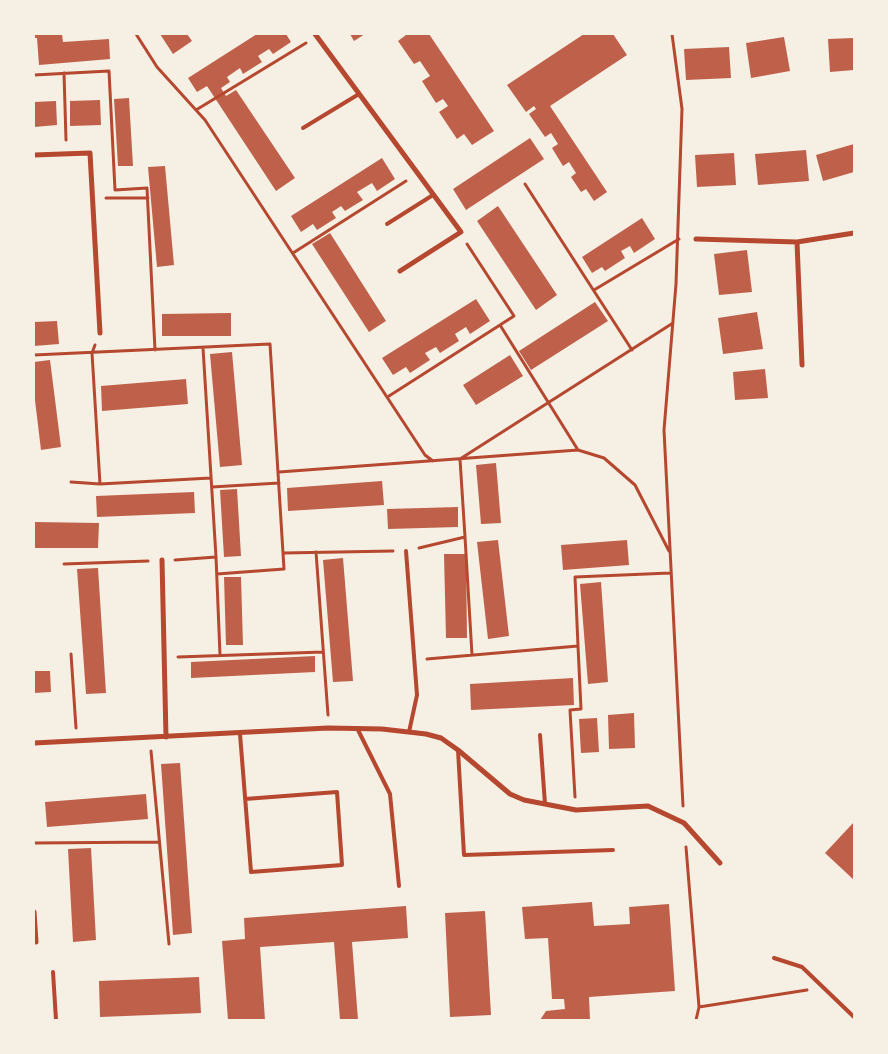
<!DOCTYPE html>
<html>
<head>
<meta charset="utf-8">
<style>
	body { margin:0 }
	#map { position:relative; width:888px; height:1054px; overflow:hidden; background:#f6efe4; font-family:Commissioner,sans-serif }
	canvas { display:block }
	.frame { position:absolute; inset:0; border:35px solid #f6efe4; pointer-events:none }
</style>
</head>
<body>
<div id="map">
<canvas width="888" height="1054"></canvas>
<div class="frame"></div>
</div>
<script>
const ctx = document.querySelector('canvas').getContext('2d');
ctx.lineJoin = 'round';
function paint(path, color) {
  ctx.fillStyle = color;
  ctx.fill(path, 'evenodd');
}
function poly(rows) {
  const path = new Path2D();
  for (const r of rows) {
    path.moveTo(r[0], r[1]);
    for (let i = 2; i < r.length; i += 2) path.lineTo(r[i], r[i + 1]);
  }
  return path;
}
function strokePath(path, color, width, dash) {
  ctx.strokeStyle = color;
  ctx.lineWidth = width;
  ctx.lineCap = dash ? 'butt' : 'round';
  ctx.setLineDash(dash || []);
  ctx.stroke(path);
}
const building = poly([
	[34,34,62,34,63,42,109,39,110,59,39,65,37,38,34,38],
	[160,34,187,34,192,41,173,54],
	[257,34,286,34,291,42,273,54,269,49,258,56,262,62,243,74,240,68,227,77,230,82,221,88,226,96,236,90,295,178,276,191,207,86,197,92,188,78],
	[350,34,365,34,354,41],
	[405,34,429,34,494,131,472,145,464,134,457,139,439,112,448,106,443,99,436,103,422,81,430,76,420,61,414,64,398,41,406,35],
	[584,34,613,34,627,55,550,106,607,192,594,201,586,189,581,192,571,177,576,173,569,162,563,166,552,148,558,144,551,133,545,137,529,114,536,109,534,106,526,112,507,85],
	[784,37,790,71,751,78,746,43],
	[854,38,854,70,830,72,828,39],
	[729,47,731,78,686,80,684,49],
	[129,98,133,166,118,166,114,99],
	[100,100,101,125,70,126,70,101],
	[56,101,57,125,34,127,34,102],
	[530,138,544,159,466,210,453,189],
	[854,144,854,172,823,181,816,155],
	[806,150,809,181,758,185,755,154],
	[734,153,736,185,697,187,695,155],
	[382,158,395,179,377,191,372,183,357,192,363,200,345,211,341,206,332,212,336,218,317,230,313,224,301,232,291,216],
	[165,166,174,265,157,267,148,167],
	[498,206,557,295,536,310,477,221],
	[642,218,655,239,634,253,630,246,621,251,625,258,605,271,602,267,592,273,582,257],
	[330,233,386,321,369,332,312,244],
	[747,250,752,292,719,295,714,254],
	[476,299,490,321,470,334,466,327,455,334,459,341,440,353,436,347,425,353,430,360,410,373,406,367,393,375,382,358],
	[595,302,608,321,531,370,519,351],
	[757,312,763,349,723,354,718,318],
	[231,313,231,336,162,336,162,314],
	[57,321,59,344,34,346,34,322],
	[232,352,242,465,220,467,210,354],
	[510,355,523,376,476,405,463,385],
	[50,360,61,447,41,450,34,392,34,362],
	[765,369,768,398,735,400,733,372],
	[186,379,188,404,102,411,101,386],
	[496,463,501,523,481,524,476,465],
	[382,481,384,505,288,511,287,488],
	[237,489,241,556,224,557,220,490],
	[194,492,195,513,97,517,96,496],
	[458,507,458,527,388,529,387,509],
	[34,522,99,523,98,548,34,548],
	[498,540,509,636,488,639,477,542],
	[627,540,629,565,563,570,561,545],
	[444,554,466,554,467,638,446,638],
	[343,558,353,681,333,682,323,560],
	[98,568,106,693,86,694,77,569],
	[224,577,241,577,243,645,226,645],
	[601,582,608,682,588,684,580,584],
	[315,656,315,672,191,678,191,662],
	[34,671,50,671,51,692,34,693],
	[573,678,574,705,471,710,470,684],
	[634,713,635,748,609,749,608,715],
	[597,718,599,752,581,753,579,719],
	[180,763,192,933,173,935,161,764],
	[146,794,148,819,47,827,45,802],
	[854,822,854,880,825,853],
	[91,848,96,940,73,942,68,849],
	[592,902,594,926,630,924,629,907,669,904,675,991,589,997,590,1020,540,1020,546,1011,565,1009,564,999,552,999,548,938,525,939,522,907],
	[406,906,408,938,352,942,358,1020,340,1020,334,942,260,947,265,1020,228,1020,222,941,245,939,244,918],
	[485,911,491,1015,450,1017,445,913],
	[199,977,201,1013,100,1017,99,981]
]);
const path = poly([
	[136,34,157,67,205,120,425,455,433,461],
	[672,34,682,109,676,284,664,430,683,806],
	[64,73,66,140],
	[34,75,109,71,115,190,147,188,155,350],
	[196,110,306,43],
	[525,184,632,350],
	[106,198,148,198],
	[467,244,514,316,500,325,578,450],
	[293,253,406,181],
	[594,290,679,239],
	[95,345,92,353,100,484],
	[34,355,270,344,284,569,217,574],
	[389,396,500,325],
	[279,472,578,450,604,458,635,485,669,551],
	[71,482,100,484,211,478],
	[212,487,279,483],
	[465,537,472,655],
	[419,548,465,537,460,459,673,323],
	[316,552,328,715],
	[284,553,393,551],
	[216,557,220,655],
	[175,560,216,557,203,348],
	[64,564,148,561],
	[578,646,575,577,670,573],
	[71,654,76,728],
	[178,657,323,652],
	[427,659,578,646,581,709,570,710,575,797],
	[151,751,169,944],
	[34,843,159,842],
	[686,847,699,1007,807,990],
	[696,1020,699,1007]
]);
const service = poly([
	[303,128,359,94],
	[387,224,433,195],
	[406,551,417,695,409,732],
	[357,728,390,794,399,886],
	[240,734,251,872,342,865,337,792,245,799],
	[540,735,545,804],
	[458,750,464,855,613,850],
	[774,958,802,967,854,1017],
	[53,972,56,1020]
]);
const minor = poly([
	[315,34,461,232,400,271],
	[34,155,90,153,100,333],
	[696,239,797,242,854,233],
	[797,242,802,365],
	[162,560,166,737],
	[34,743,328,728,382,729,426,734,441,738,458,750,510,794,524,800,576,810,648,806,684,823,720,863],
	[34,912,36,942]
]);
paint(building, '#bf614a');
strokePath(path, '#b5482f', 3);
strokePath(service, '#b5482f', 4);
strokePath(minor, '#b5482f', 5);
</script>
</body>
</html>
